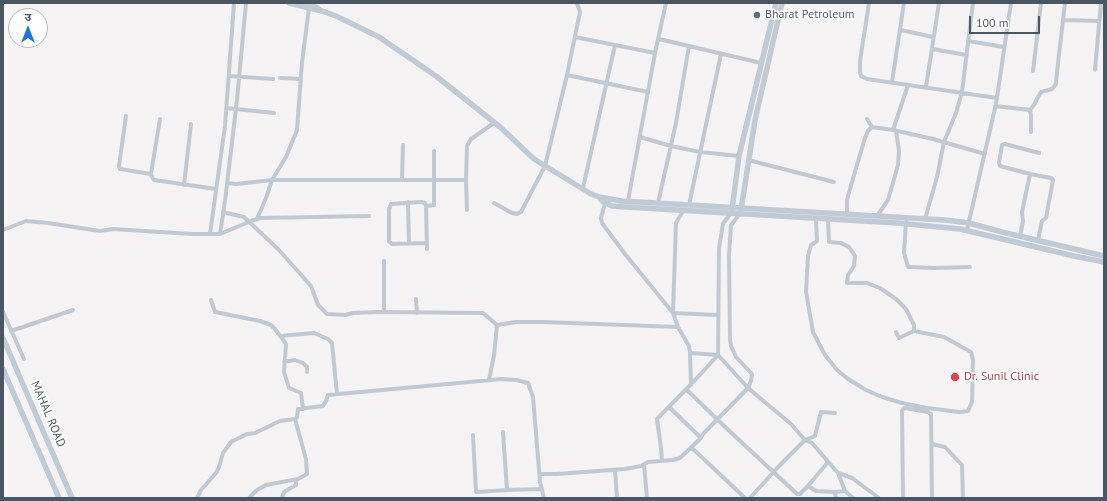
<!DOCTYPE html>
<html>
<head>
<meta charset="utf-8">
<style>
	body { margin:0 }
	#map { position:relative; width:1107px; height:501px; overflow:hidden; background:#f5f3f3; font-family:"PT Sans","Noto Sans Devanagari",sans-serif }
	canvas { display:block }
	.frame { position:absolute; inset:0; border:4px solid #4a5661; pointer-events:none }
	.north { position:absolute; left:8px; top:8px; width:40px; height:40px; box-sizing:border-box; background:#fff; border:1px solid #b7bbc0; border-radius:50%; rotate:0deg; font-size:11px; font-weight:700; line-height:16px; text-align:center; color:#4a5661 }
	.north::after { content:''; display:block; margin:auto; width:14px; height:18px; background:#1a73e8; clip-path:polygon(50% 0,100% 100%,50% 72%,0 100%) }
	.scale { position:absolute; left:969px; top:16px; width:71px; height:18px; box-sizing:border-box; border:2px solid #4a5661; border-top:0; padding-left:5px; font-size:12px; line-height:14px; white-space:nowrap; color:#4a5661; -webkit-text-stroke:3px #fff; paint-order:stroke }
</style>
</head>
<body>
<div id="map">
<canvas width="1107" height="501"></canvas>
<div class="frame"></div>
<div class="north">उ</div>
<div class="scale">100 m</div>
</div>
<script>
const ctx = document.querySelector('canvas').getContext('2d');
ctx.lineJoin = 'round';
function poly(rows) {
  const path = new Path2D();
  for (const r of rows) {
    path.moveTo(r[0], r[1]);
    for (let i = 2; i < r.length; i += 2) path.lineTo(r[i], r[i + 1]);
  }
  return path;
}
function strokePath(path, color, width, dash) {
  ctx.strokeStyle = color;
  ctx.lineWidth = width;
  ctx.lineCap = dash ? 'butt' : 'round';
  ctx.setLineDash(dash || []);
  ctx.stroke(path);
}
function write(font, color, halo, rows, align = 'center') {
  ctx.font = font + ' "PT Sans",sans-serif';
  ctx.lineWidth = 3;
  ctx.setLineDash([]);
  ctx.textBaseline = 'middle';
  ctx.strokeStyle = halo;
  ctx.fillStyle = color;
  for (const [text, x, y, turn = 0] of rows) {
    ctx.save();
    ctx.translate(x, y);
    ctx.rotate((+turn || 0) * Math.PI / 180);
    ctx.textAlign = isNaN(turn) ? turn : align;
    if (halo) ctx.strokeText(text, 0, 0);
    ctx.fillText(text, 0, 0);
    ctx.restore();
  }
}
const street = poly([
	[869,3,860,61,860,72,861,76,867,79,997,98],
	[1063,20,1099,21],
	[901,30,933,37],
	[575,37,655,53],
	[659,39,761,63],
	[968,41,1004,47],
	[932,49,967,55],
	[1095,70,1101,3],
	[1033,71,1041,3],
	[567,75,648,92],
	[229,76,273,79],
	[280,78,301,79],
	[892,82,904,3],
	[908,85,893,130,933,139,985,154],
	[926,87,939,3],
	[995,106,1030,110,1034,105,1038,97,1041,92,1052,89,1056,84,1057,72,1065,3],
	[226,108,274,113],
	[1030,110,1031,115,1031,132],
	[126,116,119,166,120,169,151,174,152,177,154,180,216,189],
	[867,119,872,127,893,130],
	[640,137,671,146,700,152,739,156],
	[748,160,834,182],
	[151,174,160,119],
	[1030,174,1051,178,1053,180,1046,218,1042,221,1038,240],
	[402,179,403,145],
	[227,183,236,184,272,180,466,180],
	[184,185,191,124],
	[583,188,615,45],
	[628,201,655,53,666,3],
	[408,202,409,243],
	[494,203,512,213,517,214,521,212,545,166,567,75,580,12,577,3],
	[605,203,601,218,602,223,625,254,673,313,678,327,689,346,690,353],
	[658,203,676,123,689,46],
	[689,205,721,54],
	[426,206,425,203,421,202,391,204,389,209,389,241,392,244,427,243],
	[467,210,466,180,467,146,471,139,494,123],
	[683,211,676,223,673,313,718,315],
	[223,212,244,217,279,250,311,286,318,305,327,314,345,315,353,313,379,312,483,313,497,325],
	[730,214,723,224,719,248,718,355,748,388,791,424,805,440,812,443,838,473,845,491,853,498],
	[847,214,847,200,854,175,865,138,868,131,872,127],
	[877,216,888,200,898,165,899,151,896,131],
	[257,219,266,198,272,180,286,157,297,130,302,62,309,8],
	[816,219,817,241,811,245,808,256,806,292,813,332,825,355,837,370,848,379,866,390,882,397,902,403,927,408,960,412,968,411,972,402,973,360,971,352,944,337,914,331,914,325,906,309,896,299,880,288,867,283,847,283,848,275,854,266,855,256,849,247,841,243,829,242,828,220],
	[925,219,937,177,944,142,956,113,962,92,973,3],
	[906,222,904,253,908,267,934,268,970,267],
	[3,230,26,221,48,223,100,231,113,229,192,234,220,234,251,221,261,218,369,216],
	[967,230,996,104,1011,3],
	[210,234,225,126,234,3],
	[220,234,225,201,237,100,246,3],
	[1020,236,1023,221,1022,212,1030,174,1000,166,999,163,1002,145,1005,144,1039,153],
	[427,249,426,206,434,205,434,151],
	[384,261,384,312],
	[416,299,417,313],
	[211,300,215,312,260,321,271,325,275,329,286,344,284,372,289,388,301,393,303,409],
	[3,312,24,359],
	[497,325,516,322,543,322,678,327],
	[11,331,73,310],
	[896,332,899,338,914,331],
	[280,336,314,333,328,339,332,343,337,394],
	[284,362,295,360,303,363,307,367,307,372],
	[489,380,494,355,497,325],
	[691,385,690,353,718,355],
	[686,389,723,425,797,494,800,494,808,486,828,462],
	[669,407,701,438],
	[295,419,297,417,298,409,323,406,326,401,328,395,502,379,517,380,528,383,533,397,540,482,544,498],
	[503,432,507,490,541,489],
	[473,435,476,492,507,490],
	[932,444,945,447,962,465,963,498],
	[692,448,745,498],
	[662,461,661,448,657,419,696,379,718,355],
	[644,464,647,498],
	[615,470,617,498],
	[838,473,852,478,879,498],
	[539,474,557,474,625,469,641,466,648,462,673,460,680,458,699,440,704,433,748,388,751,381,752,374,736,357,731,346,730,340,729,255,731,225,739,215],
	[808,486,816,491,835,492],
	[197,498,201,490,216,473,219,467,223,453,231,442,247,434,255,433,280,421,295,419,306,459,307,474,298,479,266,485,257,490,249,498],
	[282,498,284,492,296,485,296,480],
	[750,498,779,466,805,440,815,436,821,412,835,413],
	[836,498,835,492,845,491],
	[903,498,902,412,902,410,905,408,928,412,931,414,932,498]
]);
const secondary = poly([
	[289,3,322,11,336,16,379,37,436,76,500,127,534,159,591,194,599,197,622,201,945,220,969,223,1002,232,1104,256],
	[309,3,319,9],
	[600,198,602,201,612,206,626,207,897,223,960,229,1074,256,1104,262],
	[732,210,739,156,776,3],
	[741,210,755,120,782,3],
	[3,338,72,498],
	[3,369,59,498]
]);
const markers = [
	[757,15,4,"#5c6f8a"],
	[955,377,5,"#e0444e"]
];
const serviceNames = [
	["Bharat Petroleum",765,15]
];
const healthNames = [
	["Dr. Sunil Clinic",964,377]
];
const streetNames = [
	["MAHAL ROAD",48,414,67]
];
strokePath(street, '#c1cad2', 4);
strokePath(secondary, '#c1cbd6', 5.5);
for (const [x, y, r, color] of markers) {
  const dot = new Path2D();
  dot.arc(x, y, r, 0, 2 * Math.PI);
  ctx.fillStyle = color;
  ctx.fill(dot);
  strokePath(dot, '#fff', 1.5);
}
write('12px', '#4e5e75', '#fff', serviceNames, 'left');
write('12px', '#be3a42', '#fff', healthNames, 'left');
write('12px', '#4a5661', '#fff', streetNames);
</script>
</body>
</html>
